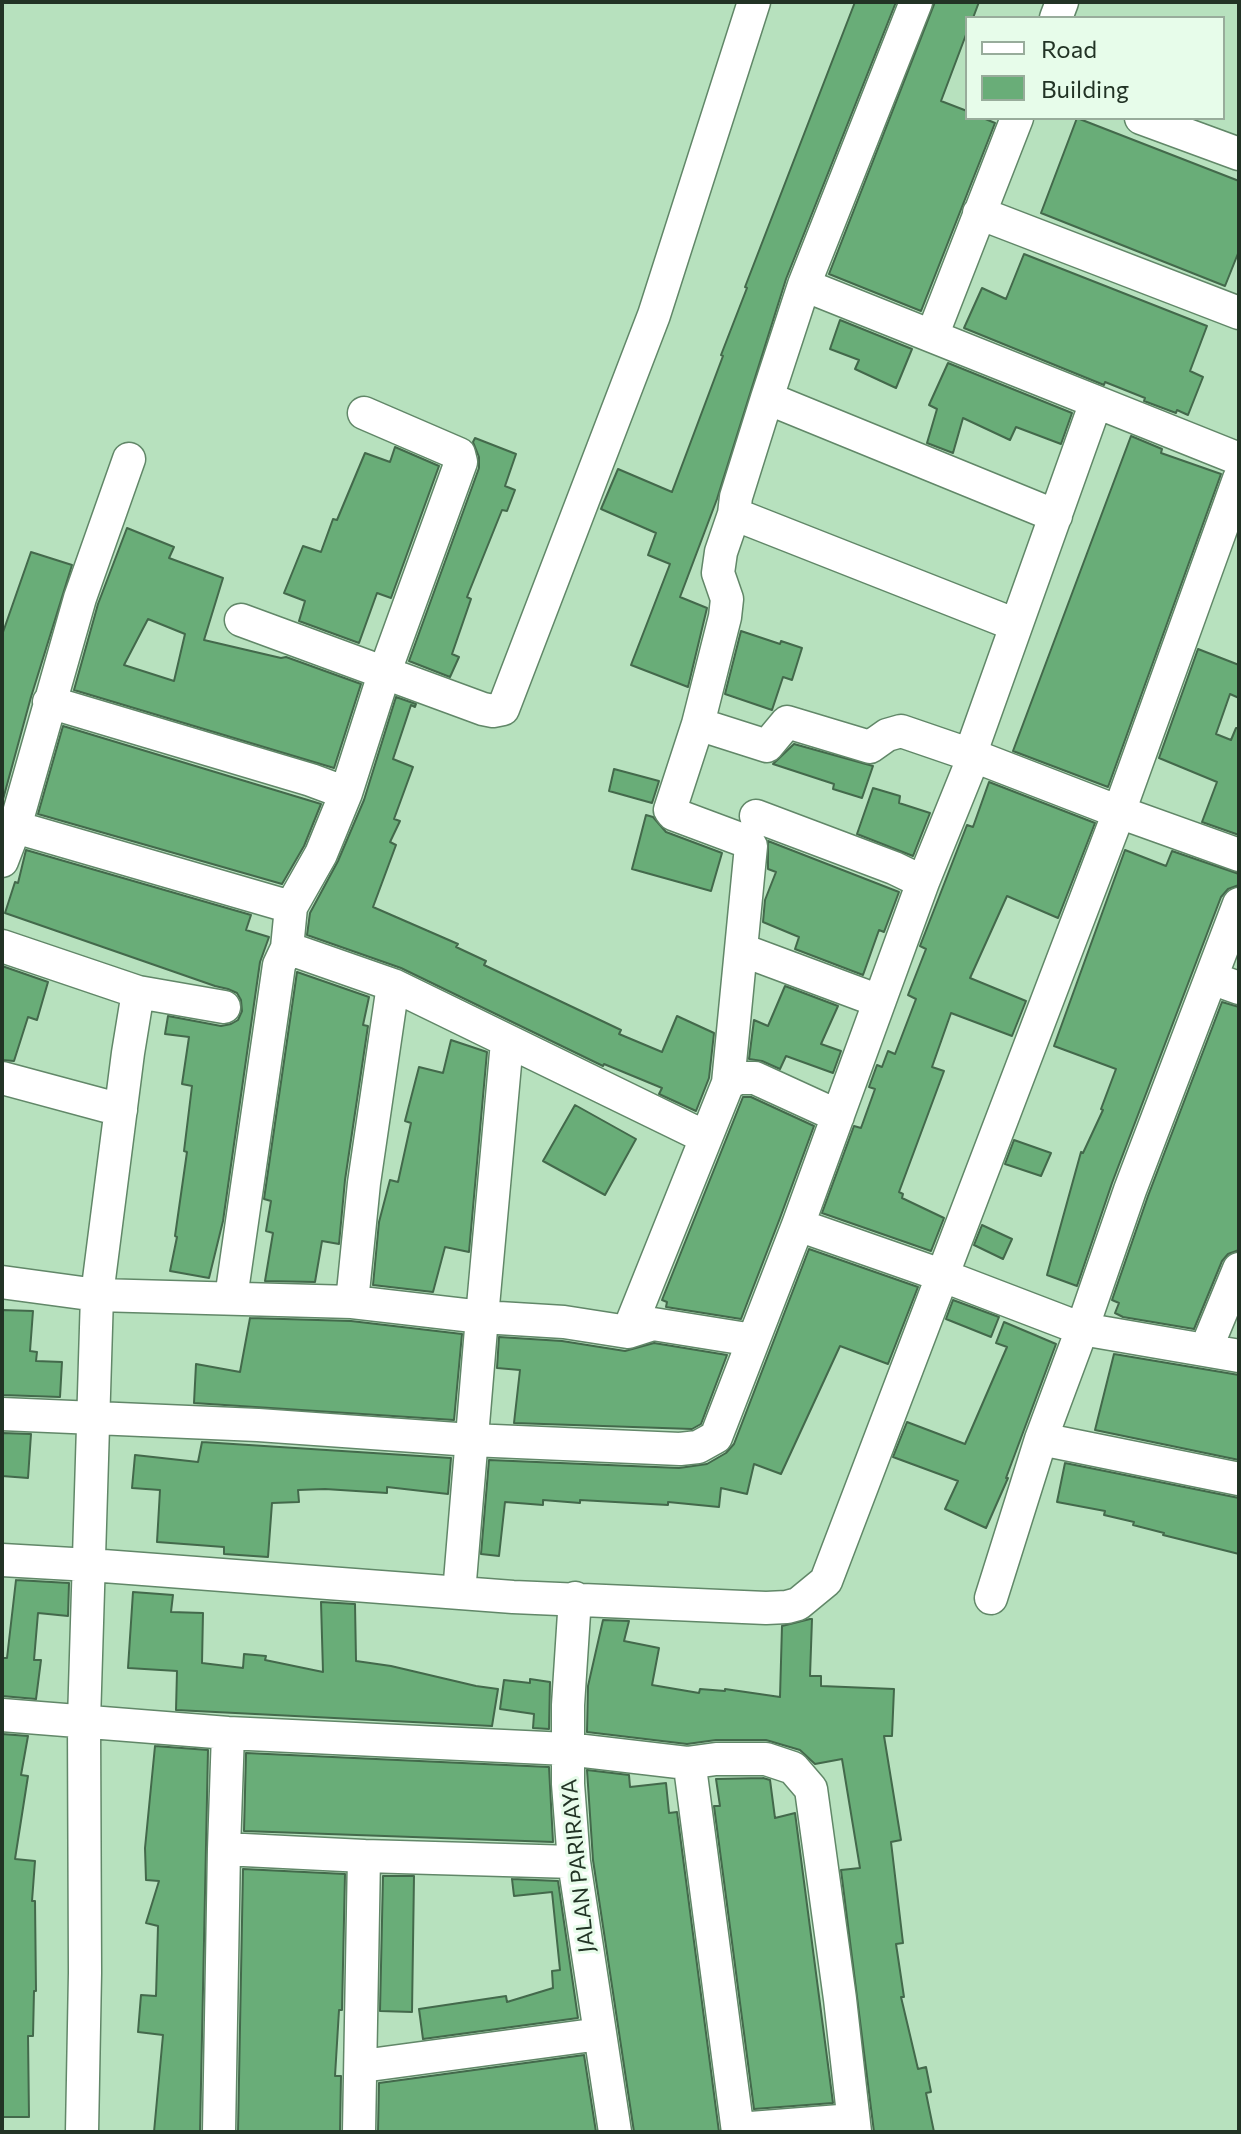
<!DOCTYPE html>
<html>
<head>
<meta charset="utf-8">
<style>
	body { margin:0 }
	#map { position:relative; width:1241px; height:2134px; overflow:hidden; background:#b7e1be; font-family:Commissioner,sans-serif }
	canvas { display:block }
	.frame { position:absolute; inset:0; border:4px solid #223325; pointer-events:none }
	.legend { position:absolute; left:965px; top:16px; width:260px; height:104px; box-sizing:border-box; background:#e7fcea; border:2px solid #98ac9b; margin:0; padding:10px 14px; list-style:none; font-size:24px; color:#223325 }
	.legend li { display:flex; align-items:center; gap:16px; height:40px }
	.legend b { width:40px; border:2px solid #98ac9b }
</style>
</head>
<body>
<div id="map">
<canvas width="1241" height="2134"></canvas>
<div class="frame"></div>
<ul class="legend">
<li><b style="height:10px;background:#fff"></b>Road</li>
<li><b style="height:22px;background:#69ad78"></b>Building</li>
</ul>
</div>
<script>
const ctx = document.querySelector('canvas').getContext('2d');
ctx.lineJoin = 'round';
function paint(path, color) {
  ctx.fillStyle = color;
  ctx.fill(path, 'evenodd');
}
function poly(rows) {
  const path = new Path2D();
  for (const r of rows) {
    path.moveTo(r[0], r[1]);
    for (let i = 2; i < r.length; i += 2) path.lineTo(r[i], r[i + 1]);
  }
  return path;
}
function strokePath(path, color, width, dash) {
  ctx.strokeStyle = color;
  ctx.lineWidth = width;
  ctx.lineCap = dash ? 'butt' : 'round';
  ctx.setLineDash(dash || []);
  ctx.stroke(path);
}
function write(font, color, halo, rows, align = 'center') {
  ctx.font = font + ' Commissioner,sans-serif';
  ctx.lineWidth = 6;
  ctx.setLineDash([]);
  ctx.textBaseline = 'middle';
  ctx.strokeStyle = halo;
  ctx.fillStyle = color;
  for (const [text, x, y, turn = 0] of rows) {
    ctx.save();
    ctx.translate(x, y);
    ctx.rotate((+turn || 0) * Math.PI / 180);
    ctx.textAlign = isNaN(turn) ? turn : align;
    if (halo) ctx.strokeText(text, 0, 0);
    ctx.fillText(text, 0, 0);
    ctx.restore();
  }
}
const building = poly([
	[855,2,896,2,786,279,717,499,680,597,707,608,688,687,631,665,670,564,648,555,656,533,601,509,618,469,672,492,723,356,721,355,747,288,745,287,855,2],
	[935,2,979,2,973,18,967,18,967,32,941,101,967,111,967,118,983,118,995,123,921,311,829,274,935,2],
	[1077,118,1239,181,1239,251,1225,286,1041,213,1077,118],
	[1024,254,1207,326,1190,371,1203,377,1188,415,1177,410,1176,413,1144,401,1145,398,1105,382,1104,385,964,328,982,288,1006,299,1024,254],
	[840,320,912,349,896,388,855,369,859,360,830,349,840,320],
	[948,363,1072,413,1061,444,1016,427,1010,440,963,418,953,453,927,443,937,409,929,405,948,363],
	[1131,436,1162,449,1161,453,1221,474,1108,787,1013,751,1131,436],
	[475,438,516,454,505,486,515,490,507,511,502,510,467,597,471,599,452,654,459,657,450,677,409,661,479,468,479,457,473,442,475,438],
	[395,447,439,466,391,598,377,593,359,643,299,621,305,601,284,593,303,546,321,552,333,519,337,520,365,453,390,462,395,447],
	[127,528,174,547,169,558,223,578,204,640,281,658,286,657,361,684,334,768,74,690,98,604,127,528],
	[148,619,185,634,174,681,124,665,148,619],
	[31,552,72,565,31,697,2,803,2,635,31,552],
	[741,631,780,644,781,641,802,648,792,680,783,677,772,710,725,694,741,631],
	[1198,649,1239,665,1239,698,1230,694,1216,734,1231,740,1236,728,1239,728,1239,835,1202,822,1217,782,1159,758,1198,649],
	[396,697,416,704,415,707,411,705,393,759,413,767,394,819,400,821,390,842,396,845,373,907,458,944,456,947,486,961,484,965,621,1030,619,1034,662,1052,677,1016,714,1033,709,1078,696,1111,659,1094,662,1088,604,1064,603,1066,401,968,307,935,310,913,338,861,364,800,396,697],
	[63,726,321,804,304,846,282,884,38,814,63,726],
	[794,744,873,766,862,798,833,789,834,784,773,764,794,744],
	[614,769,659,781,652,803,609,791,614,769],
	[989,782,1095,823,1058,918,1007,896,970,978,1026,1001,1012,1036,951,1013,932,1067,944,1071,899,1192,903,1194,902,1198,944,1218,931,1251,822,1213,854,1126,861,1128,875,1089,869,1087,877,1065,882,1067,888,1051,895,1054,916,999,908,995,926,949,920,946,967,825,973,827,989,782],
	[873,788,900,796,899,803,930,813,913,856,857,834,873,788],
	[646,815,653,817,666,832,722,853,711,891,632,869,646,815],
	[768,841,899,892,884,932,879,930,863,975,795,949,799,937,763,922,765,900,776,872,768,869,768,841],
	[26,850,251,915,246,930,269,937,260,962,223,1221,209,1278,170,1271,177,1237,175,1236,187,1152,184,1151,192,1086,182,1084,189,1037,165,1034,168,1016,221,1026,231,1024,238,1020,242,1011,241,1000,237,993,228,989,215,986,5,913,15,882,18,883,26,850],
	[1125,850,1166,866,1172,851,1239,874,1239,885,1228,889,1221,897,1112,1183,1077,1286,1047,1275,1081,1152,1083,1153,1103,1110,1101,1109,1116,1069,1054,1046,1125,850],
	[2,966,48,982,37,1020,28,1017,14,1061,2,1060,2,966],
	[297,972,369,997,363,1025,368,1026,345,1180,339,1244,322,1241,315,1282,265,1281,273,1233,266,1231,271,1201,264,1199,297,972],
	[785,986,838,1006,821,1044,841,1051,833,1073,786,1056,780,1069,762,1061,749,1059,754,1020,768,1026,785,986],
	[1222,1002,1239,1007,1239,1250,1228,1254,1222,1261,1194,1329,1123,1317,1115,1313,1119,1303,1112,1300,1148,1196,1222,1002],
	[451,1040,487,1052,469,1252,445,1247,433,1292,373,1285,379,1222,390,1180,398,1182,411,1123,405,1121,419,1067,443,1073,451,1040],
	[743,1097,751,1097,814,1126,780,1218,741,1319,666,1307,667,1302,662,1300,743,1097],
	[575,1105,636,1139,605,1195,543,1161,575,1105],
	[1014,1140,1051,1153,1041,1176,1005,1164,1014,1140],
	[982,1225,1012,1239,1003,1259,974,1245,982,1225],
	[809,1249,918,1287,888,1364,840,1346,781,1474,754,1464,747,1494,721,1488,719,1507,668,1502,668,1505,580,1500,580,1503,543,1500,543,1505,505,1502,499,1556,481,1554,489,1460,679,1468,707,1464,726,1453,734,1444,809,1249],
	[953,1300,999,1317,991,1337,946,1319,953,1300],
	[2,1310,33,1311,30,1351,37,1352,36,1361,62,1362,60,1397,2,1395,2,1310],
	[250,1318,351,1321,462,1334,454,1420,194,1403,196,1364,240,1372,250,1318],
	[1004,1322,1056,1344,1006,1478,1008,1478,986,1528,945,1509,958,1481,893,1457,907,1422,965,1444,1007,1347,996,1343,1004,1322],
	[499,1337,562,1341,625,1351,654,1343,727,1355,701,1424,692,1429,514,1423,520,1370,497,1368,499,1337],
	[1114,1354,1239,1375,1239,1460,1095,1430,1114,1354],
	[2,1433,31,1434,28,1478,2,1476,2,1433],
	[202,1442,451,1458,448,1494,387,1487,387,1493,325,1489,298,1490,299,1502,272,1503,268,1557,224,1554,224,1547,157,1542,160,1490,132,1488,135,1455,198,1462,202,1442],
	[1065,1463,1239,1498,1239,1554,1163,1535,1164,1533,1133,1525,1134,1522,1104,1515,1105,1511,1057,1502,1065,1463],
	[16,1580,69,1583,68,1616,38,1613,34,1660,41,1660,36,1699,2,1696,2,1658,7,1658,16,1580],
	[133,1592,173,1595,171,1612,203,1613,202,1663,243,1668,244,1654,266,1656,265,1660,323,1672,321,1602,355,1604,356,1661,391,1666,476,1686,498,1689,492,1726,176,1710,177,1671,128,1668,133,1592],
	[810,1619,812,1619,810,1676,821,1676,821,1686,894,1689,892,1736,884,1736,901,1840,891,1842,903,1943,896,1944,904,1997,901,1997,918,2069,926,2067,931,2092,926,2093,934,2132,874,2132,841,1870,860,1868,842,1759,815,1764,800,1750,766,1740,716,1740,687,1744,587,1732,588,1686,603,1620,629,1621,624,1641,659,1648,652,1685,699,1693,700,1689,725,1691,725,1689,780,1697,782,1626,810,1619],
	[530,1679,550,1682,549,1729,533,1728,534,1714,500,1709,504,1680,530,1683,530,1679],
	[2,1734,28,1736,21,1775,28,1776,15,1859,35,1861,32,1901,35,1901,36,1991,34,1991,33,2036,28,2036,29,2117,2,2117,2,1734],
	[155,1746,208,1750,200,2132,154,2132,163,2035,138,2032,141,1995,156,1996,158,1926,146,1923,159,1881,146,1880,145,1848,155,1746],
	[246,1753,549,1767,553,1842,244,1831,246,1753],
	[587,1770,629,1775,630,1787,666,1783,669,1813,677,1812,719,2132,634,2132,593,1860,587,1770],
	[763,1778,770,1780,775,1818,795,1813,833,2103,754,2109,714,1806,720,1806,716,1779,763,1778],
	[243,1869,345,1874,342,2010,339,2010,335,2076,341,2076,340,2132,238,2132,243,1869],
	[383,1876,414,1876,412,2012,380,2011,383,1876],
	[512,1879,558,1881,578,2018,423,2039,419,2009,506,1996,507,2002,553,1988,552,1971,560,1970,552,1892,514,1896,512,1879],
	[584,2055,596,2132,378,2132,379,2083,584,2055]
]);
const street = poly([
	[916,2,804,285,767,398,736,497,734,514,1016,625],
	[1056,18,1062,2],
	[1141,118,1239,154],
	[979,213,1239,313],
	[804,285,1239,459],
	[932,336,1017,118],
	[767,398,1056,516],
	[1096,402,975,741,974,756,1119,812,1239,855],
	[241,620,483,709,493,711,503,709,654,315,754,2],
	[49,702,311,780,346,793],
	[756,816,894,868,923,882],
	[15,827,291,907],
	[2,861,15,827,80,598,129,459],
	[1239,904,1130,1190,1082,1329,1239,1356],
	[2,946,138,992,128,1053,97,1295,84,1721,85,1973,82,2132],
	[742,950,879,1001],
	[1211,978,1239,988],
	[393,985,705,1137],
	[138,992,224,1007],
	[507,1042,482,1317,564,1322,628,1332],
	[2,1078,121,1110],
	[728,1083,751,846,748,842,673,814,670,810,698,724,725,617,727,599,718,573,721,552,734,514],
	[798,1225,941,1275,1082,1329,1041,1439,991,1598],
	[2,1282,97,1295,352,1302,364,1183,393,985,287,948],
	[231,1298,279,965,287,948,291,907,321,854,346,793,384,674,461,462,459,454,364,413],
	[352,1302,482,1317,459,1593],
	[753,1340,653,1324,628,1332,728,1083,739,1078,755,1078,838,1116],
	[1206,1349,1239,1269],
	[2,1414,258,1425,471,1440,680,1449,698,1447,716,1437,798,1225,923,882,974,756,901,731,887,735,870,747,787,722,767,746,698,724],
	[1041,1439,1239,1479],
	[2,1560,90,1565,513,1597,766,1608,787,1607,798,1604,826,1581,1119,812,1239,479],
	[575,1598,568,1705,568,1784,574,1862,615,2132],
	[2,1715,228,1733,567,1749,687,1763,690,1767,738,2132],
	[687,1763,716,1759,766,1759,793,1768,811,1789,840,1999,855,2132],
	[224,1849,228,1733],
	[362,2066,600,2034],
	[738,2129,853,2120],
	[219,2132,224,1849,364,1856],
	[359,2132,364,1856,574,1862]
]);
const streetNames = [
	["JALAN PARIRAYA",578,1866,-96]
];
paint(building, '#69ad78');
strokePath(building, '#43694b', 2);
strokePath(street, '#618768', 35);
strokePath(street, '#fff', 32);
write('22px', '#223325', '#e7fcea', streetNames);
</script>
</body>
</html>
